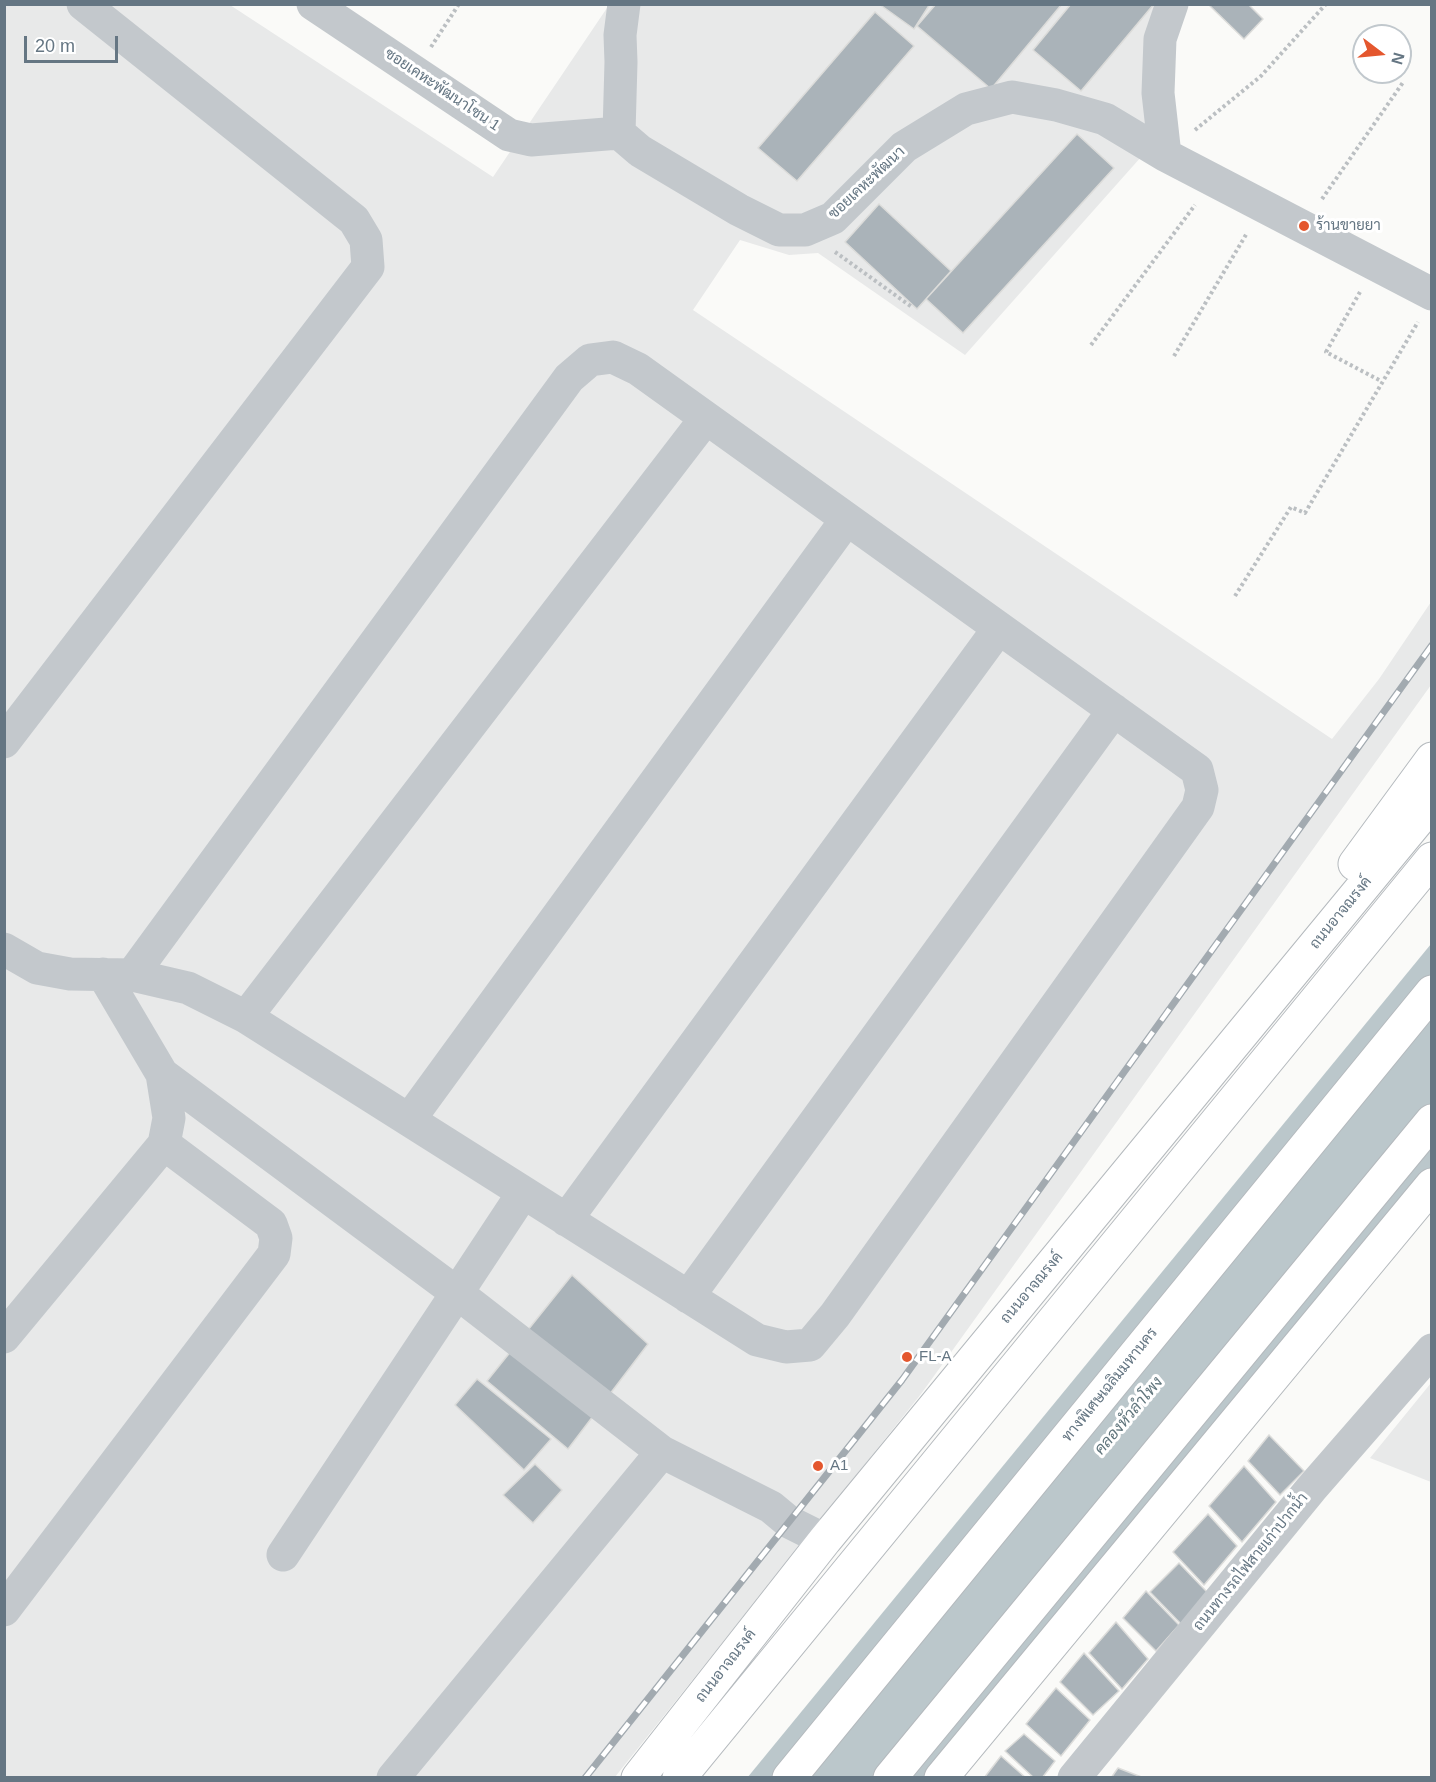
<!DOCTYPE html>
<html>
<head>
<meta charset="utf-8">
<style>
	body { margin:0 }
	#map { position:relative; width:1436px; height:1782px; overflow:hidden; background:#fafaf8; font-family:Arial,sans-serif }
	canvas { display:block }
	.frame { position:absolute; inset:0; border:6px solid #657683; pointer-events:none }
	.north { position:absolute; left:1352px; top:24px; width:60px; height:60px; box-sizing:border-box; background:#fff; border:2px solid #c1c8cd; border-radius:50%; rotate:106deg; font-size:16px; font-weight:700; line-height:24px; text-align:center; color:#657683 }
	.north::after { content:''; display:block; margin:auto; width:21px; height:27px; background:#e4572e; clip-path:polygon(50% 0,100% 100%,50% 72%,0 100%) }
	.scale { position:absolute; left:24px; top:36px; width:94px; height:27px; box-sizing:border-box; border:3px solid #657683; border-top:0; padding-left:8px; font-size:18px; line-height:21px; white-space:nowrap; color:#657683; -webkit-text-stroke:4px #fff; paint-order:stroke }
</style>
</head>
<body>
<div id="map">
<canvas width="1436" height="1782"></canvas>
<div class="frame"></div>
<div class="north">N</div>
<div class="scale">20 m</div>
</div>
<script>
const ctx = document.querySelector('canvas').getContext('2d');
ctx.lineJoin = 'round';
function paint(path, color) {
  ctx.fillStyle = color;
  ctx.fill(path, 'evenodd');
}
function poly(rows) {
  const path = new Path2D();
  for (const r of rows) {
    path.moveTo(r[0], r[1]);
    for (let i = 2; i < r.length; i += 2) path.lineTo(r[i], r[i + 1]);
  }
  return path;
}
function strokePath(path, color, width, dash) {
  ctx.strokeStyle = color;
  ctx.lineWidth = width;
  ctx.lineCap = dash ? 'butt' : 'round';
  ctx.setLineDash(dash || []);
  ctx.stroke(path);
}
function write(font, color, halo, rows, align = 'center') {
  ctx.font = font + ' Arial,Sarabun,sans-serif';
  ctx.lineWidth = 6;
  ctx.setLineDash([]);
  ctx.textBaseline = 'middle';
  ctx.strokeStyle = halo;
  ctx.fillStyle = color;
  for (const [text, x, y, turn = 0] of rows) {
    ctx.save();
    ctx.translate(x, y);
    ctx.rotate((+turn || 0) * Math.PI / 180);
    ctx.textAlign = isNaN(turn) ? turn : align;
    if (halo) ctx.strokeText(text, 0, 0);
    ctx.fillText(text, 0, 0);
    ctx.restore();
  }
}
const built = poly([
	[5,5,230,5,493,177,609,5,1184,5,1171,46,1173,121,965,355,818,253,789,255,740,240,693,310,1332,739,1379,679,1431,602,1431,685,921,1394,615,1777,5,1778],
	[1431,1383,1431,1482,1370,1458]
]);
const water = poly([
	[1431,944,1431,1175,932,1777,747,1778]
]);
const building = poly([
	[879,4,930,4,914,29,879,4],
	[936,4,1062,4,991,89,917,26,936,4],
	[1071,4,1154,4,1081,91,1033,50,1071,4],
	[1208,4,1248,4,1263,19,1244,39,1208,4],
	[875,12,914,46,797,181,758,148,875,12],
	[1077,134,1114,168,963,333,926,299,1077,134],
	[879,204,951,271,917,309,845,242,879,204],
	[572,1275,648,1344,568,1449,487,1381,572,1275],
	[477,1379,551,1439,524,1470,455,1405,477,1379],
	[1269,1435,1304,1471,1280,1495,1248,1461,1269,1435],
	[535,1464,562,1490,533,1523,503,1495,535,1464],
	[1244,1466,1276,1502,1242,1542,1209,1506,1244,1466],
	[1208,1514,1237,1546,1204,1585,1173,1552,1208,1514],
	[1179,1563,1207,1592,1182,1625,1150,1592,1179,1563],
	[1146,1591,1179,1625,1156,1651,1123,1618,1146,1591],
	[1116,1622,1148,1659,1122,1689,1089,1653,1116,1622],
	[1084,1653,1119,1691,1093,1715,1060,1682,1084,1653],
	[1056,1688,1090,1720,1061,1756,1026,1724,1056,1688],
	[1024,1734,1055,1761,1042,1778,1034,1778,1005,1751,1024,1734],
	[1001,1756,1026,1778,984,1778,1001,1756],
	[1118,1768,1144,1778,1111,1778,1118,1768]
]);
const path = poly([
	[431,47,459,4],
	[1195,130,1261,76,1326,4],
	[1322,199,1404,81],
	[835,252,912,307],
	[1360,292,1326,352,1381,381],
	[1091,345,1195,205],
	[1174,356,1247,233],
	[1235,596,1291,507,1305,513,1418,322]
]);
const minor = poly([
	[313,4,509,135,531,140,619,133],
	[624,4,620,35,621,62,619,133,640,151,739,210,779,230,805,230,833,218,904,147,966,109,1012,97,1056,105,1105,119,1165,155,1432,294],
	[1165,155,1158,93,1160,39,1172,4],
	[4,742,368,267,366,240,354,220,83,4],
	[4,949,37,968,70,974,132,975,188,988,246,1017,757,1340,786,1347,810,1345,835,1315,1198,807,1202,790,1197,770,638,369,613,357,590,360,569,378,132,975],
	[246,1017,706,418],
	[162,1074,457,1293,283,1555],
	[409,1120,847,519],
	[523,1193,457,1293,662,1452],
	[566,1220,999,628],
	[688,1297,1114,710],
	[4,1337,164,1144,169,1118,162,1074,103,974],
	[4,1610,274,1254,276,1238,271,1224,164,1144],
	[393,1778,662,1452,771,1507,789,1522,825,1540],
	[1074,1778,1311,1489,1432,1350]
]);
const major = poly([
	[1355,864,1432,759],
	[638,1778,825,1540,1432,803],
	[679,1778,1432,859]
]);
const highway = poly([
	[789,1778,1432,992],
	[890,1778,1432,1121],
	[941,1778,1432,1185]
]);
const rail = poly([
	[585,1778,902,1380,1432,645]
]);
const markers = [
	[1304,226,6,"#e4572e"],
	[907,1357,6,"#e4572e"],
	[818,1466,6,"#e4572e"]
];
const streetNames = [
	["ซอยเคหะพัฒนาโซน 1",442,90,34],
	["ซอยเคหะพัฒนา",867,183,-43],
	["ถนนอาจณรงค์",1341,913,-51],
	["ถนนอาจณรงค์",1032,1288,-50],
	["ทางพิเศษเฉลิมมหานคร",1110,1385,-51],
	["ถนนทางรถไฟสายเก่าปากน้ำ",1251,1562,-51],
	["ถนนอาจณรงค์",726,1666,-52]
];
const poiNames = [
	["ร้านขายยา",1316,226],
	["FL-A",919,1357],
	["A1",830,1466]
];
const waterNames = [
	["คลองหัวลำโพง",1129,1416,-50]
];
paint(built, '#e8e9e9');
paint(water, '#bbc7cb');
paint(building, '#aab3b9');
strokePath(building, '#dcdcda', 1.5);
strokePath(major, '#b5babe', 35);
strokePath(highway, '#b4b9bd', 35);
strokePath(path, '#bbbfc2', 4, [3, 3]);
strokePath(minor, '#c3c8cc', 33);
strokePath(major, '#fff', 33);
strokePath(highway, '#fff', 33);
strokePath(rail, '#a2aab0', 7);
strokePath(rail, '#fff', 4.5, [14]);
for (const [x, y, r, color] of markers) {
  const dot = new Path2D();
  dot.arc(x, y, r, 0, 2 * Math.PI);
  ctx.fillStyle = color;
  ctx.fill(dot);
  strokePath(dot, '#fff', 2);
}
write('15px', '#657683', '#fff', streetNames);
write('15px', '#657683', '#fff', poiNames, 'left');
write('italic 16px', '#60757c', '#fff', waterNames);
</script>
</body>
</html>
